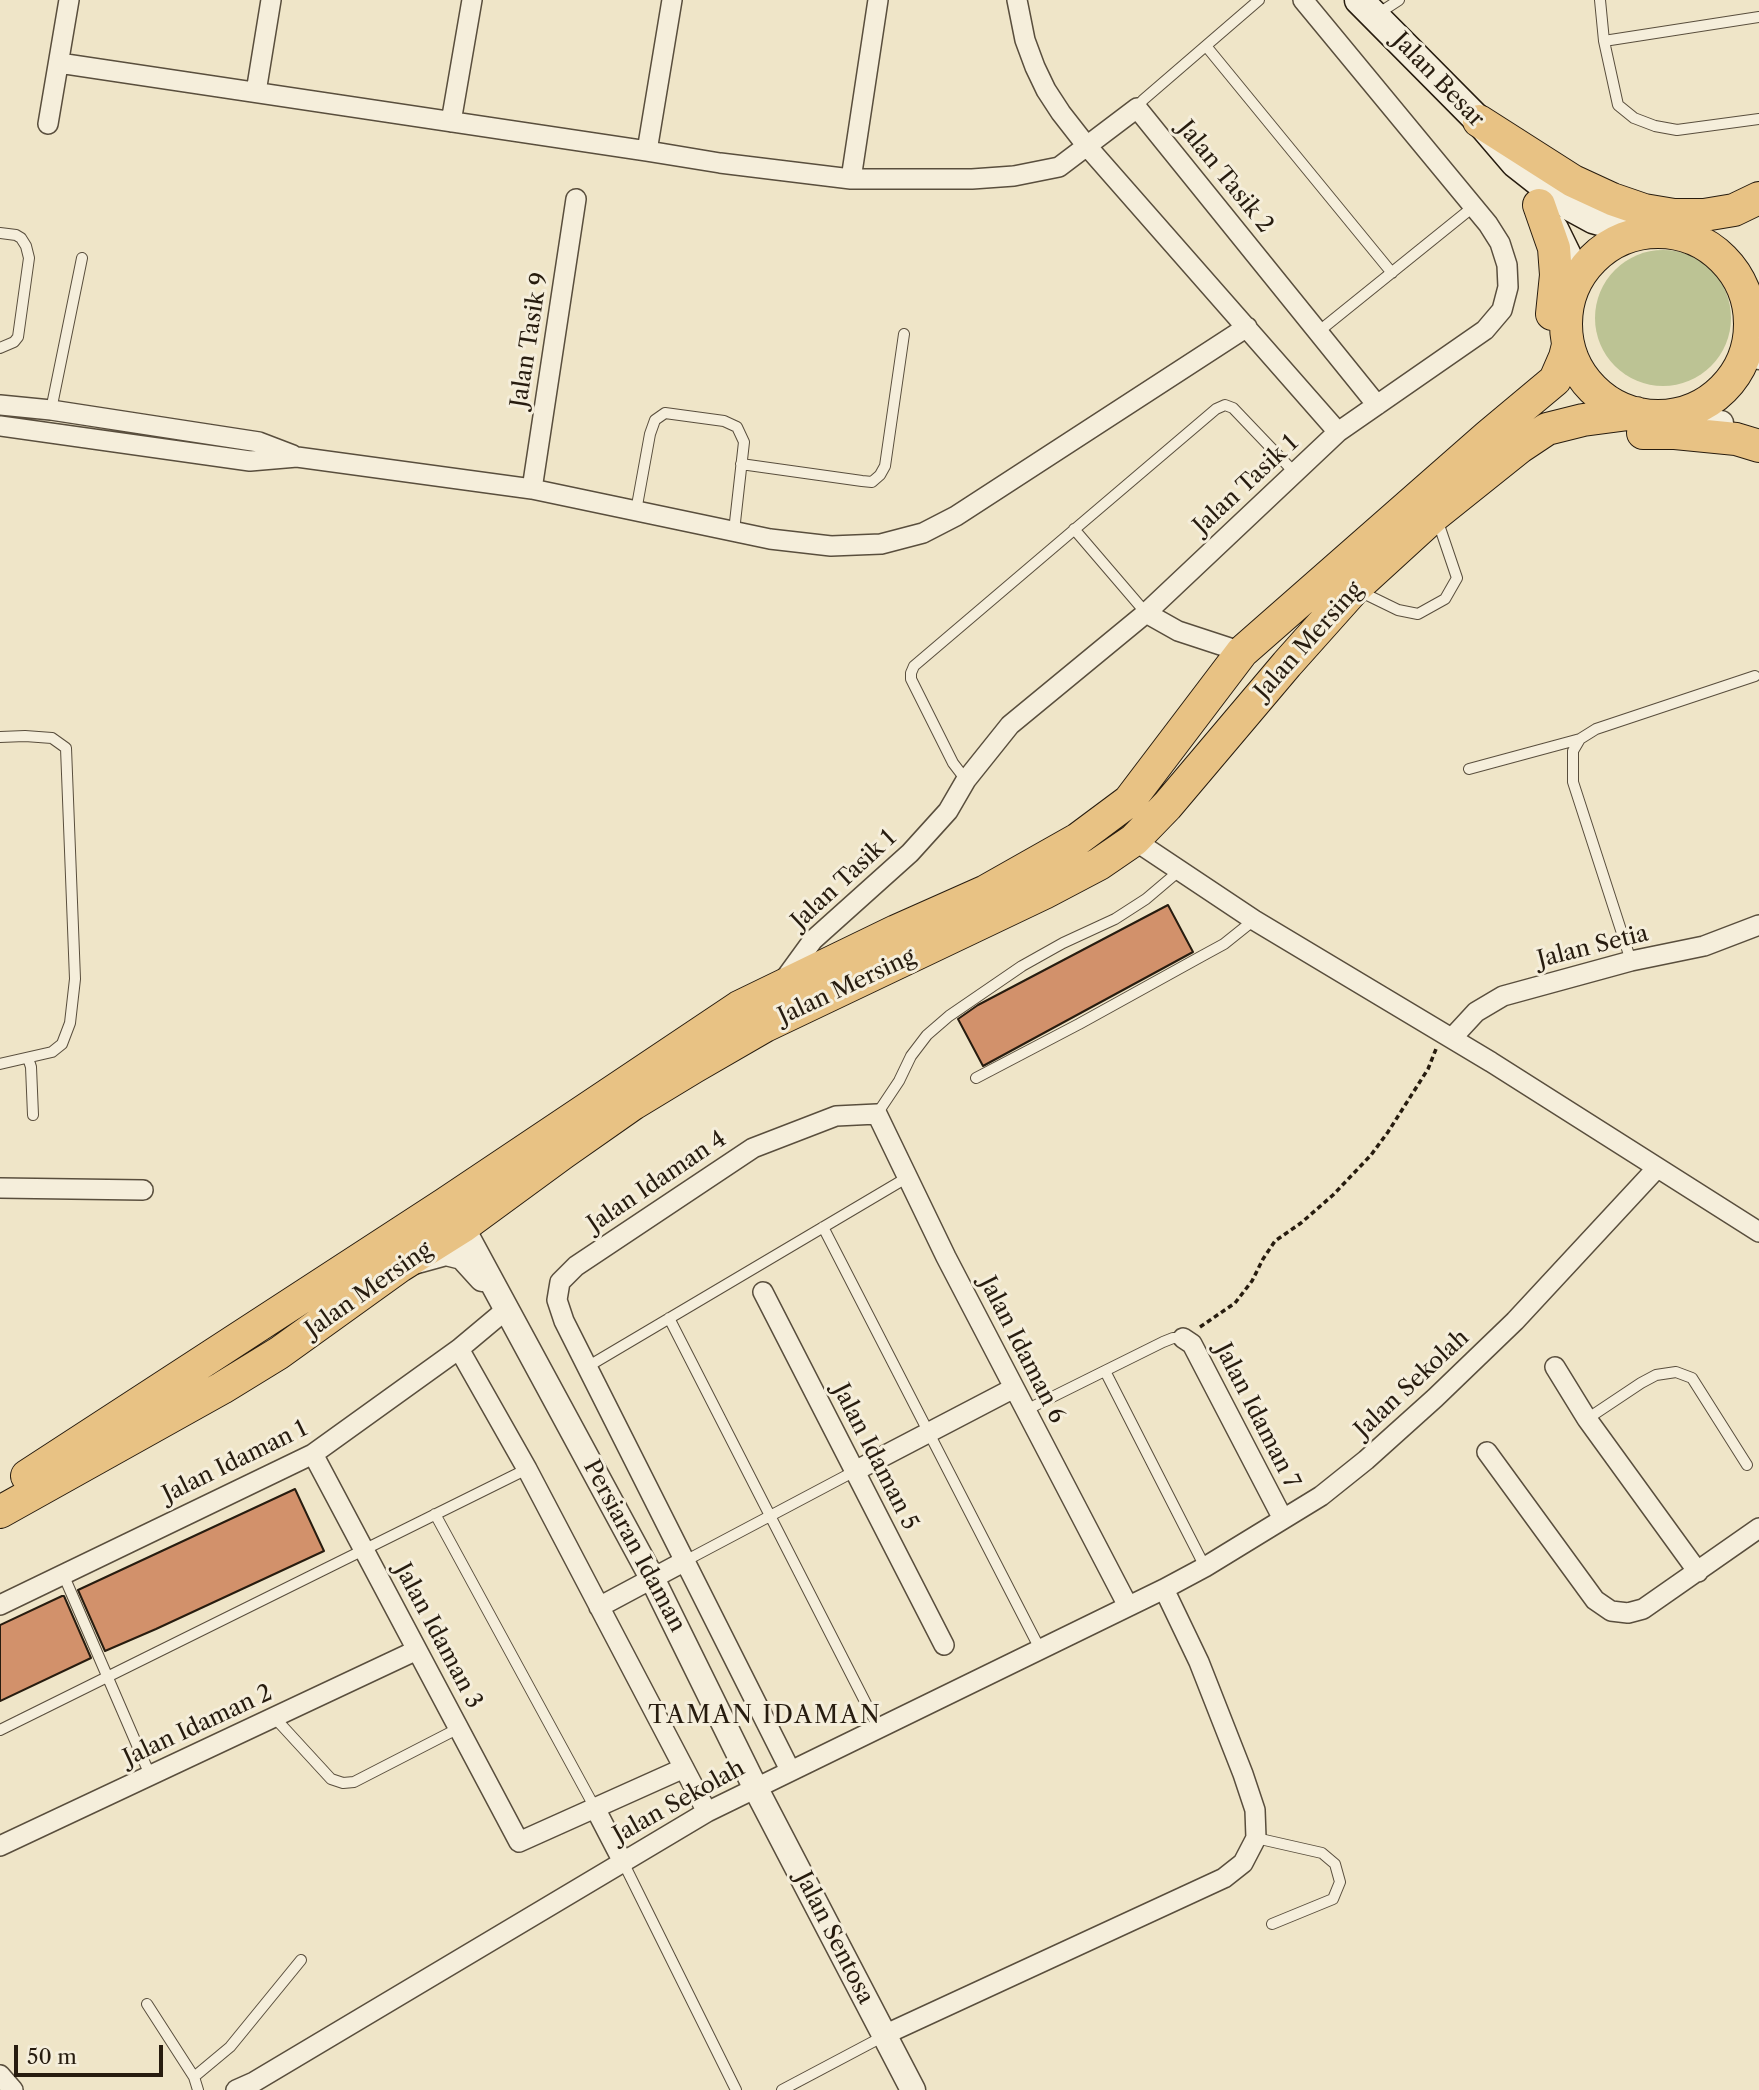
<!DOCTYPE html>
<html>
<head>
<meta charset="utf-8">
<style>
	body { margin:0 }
	#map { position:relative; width:1759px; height:2090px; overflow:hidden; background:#efe5c8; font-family:"Libre Caslon Text",serif }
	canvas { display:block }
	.scale { position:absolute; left:14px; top:2045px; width:149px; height:32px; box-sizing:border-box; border:4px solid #271c0f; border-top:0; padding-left:9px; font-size:21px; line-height:24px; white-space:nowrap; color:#271c0f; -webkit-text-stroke:5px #f5eedb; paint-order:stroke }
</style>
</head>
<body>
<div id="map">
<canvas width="1759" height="2090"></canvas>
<div class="scale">50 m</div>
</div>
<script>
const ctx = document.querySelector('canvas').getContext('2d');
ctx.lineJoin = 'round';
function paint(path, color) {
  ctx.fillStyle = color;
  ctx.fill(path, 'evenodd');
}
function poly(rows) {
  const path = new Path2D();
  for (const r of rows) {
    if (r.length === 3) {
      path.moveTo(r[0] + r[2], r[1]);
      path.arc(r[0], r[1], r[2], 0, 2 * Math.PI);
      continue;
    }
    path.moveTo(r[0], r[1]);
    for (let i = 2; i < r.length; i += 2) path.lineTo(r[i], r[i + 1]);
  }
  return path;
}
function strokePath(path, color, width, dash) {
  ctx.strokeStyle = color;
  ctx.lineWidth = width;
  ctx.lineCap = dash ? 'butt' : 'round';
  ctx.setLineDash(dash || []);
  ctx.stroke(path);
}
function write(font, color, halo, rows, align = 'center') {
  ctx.font = font + ' "Libre Caslon Text",serif';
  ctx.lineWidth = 6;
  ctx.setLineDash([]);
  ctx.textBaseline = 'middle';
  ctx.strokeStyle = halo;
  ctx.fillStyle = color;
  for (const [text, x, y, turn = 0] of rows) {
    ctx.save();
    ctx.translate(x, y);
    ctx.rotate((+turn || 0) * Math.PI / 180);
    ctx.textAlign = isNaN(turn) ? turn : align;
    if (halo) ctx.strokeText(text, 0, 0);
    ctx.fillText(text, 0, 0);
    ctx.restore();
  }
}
const green = poly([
	[1663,318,68]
]);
const building = poly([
	[1168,905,1193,952,983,1066,958,1019,978,1005,1168,905],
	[295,1489,324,1551,156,1629,105,1651,78,1590,295,1489],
	[62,1596,64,1596,91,1658,0,1701,0,1625,62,1596]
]);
const path = poly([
	[1200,1327,1235,1303,1252,1281,1263,1259,1275,1241,1301,1223,1333,1195,1371,1155,1388,1132,1428,1069,1436,1049]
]);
const service = poly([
	[1600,0,1604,41,1618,105,1634,118,1655,126,1677,130,1759,119],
	[1376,15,1399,0],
	[1604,41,1759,17],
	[1206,46,1392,273],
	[1137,108,1143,100,1259,0],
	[0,233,16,235,21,238,26,246,29,258,18,337,14,342,0,348],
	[1318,332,1473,207],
	[51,410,82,258],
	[741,464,862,481,872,482,880,475,885,466,904,334],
	[636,511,650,434,655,420,665,413,724,421,737,427,744,442,734,531],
	[1074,529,1146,613],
	[1359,591,1398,610,1418,614,1445,599,1457,578,1437,519],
	[0,737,25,736,52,738,66,748,75,979,70,1023,62,1044,52,1052,0,1064],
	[1469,769,1580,739],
	[966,780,953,763,911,679,911,673,914,666,1216,409,1225,405,1233,408,1295,473],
	[1631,961,1573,782,1573,751,1580,739,1596,729,1755,676],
	[28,1058,31,1067,33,1115],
	[976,1078,1079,1024,1202,956,1224,944,1254,920],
	[877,1114,899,1081,911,1056,927,1035,949,1016,1022,966,1063,943,1115,919,1146,899,1179,871],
	[823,1227,1040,1649],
	[669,1318,878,1727],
	[587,1367,908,1177],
	[1105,1371,1205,1567],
	[1026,1410,1163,1342,1173,1338,1183,1338],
	[1587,1419,1641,1383,1656,1375,1676,1372,1692,1378,1747,1465],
	[435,1514,595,1808],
	[685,1561,855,1471],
	[63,1574,150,1775],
	[274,1717,331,1779,343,1783,354,1782,459,1728],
	[0,1730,527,1469],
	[1256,1838,1322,1853,1335,1864,1340,1882,1333,1899,1272,1924],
	[623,1862,736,2090],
	[147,2004,194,2077],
	[198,2090,194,2077,230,2047,301,1960],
	[782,2090,884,2036]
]);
const minor = poly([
	[1017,0,1025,40,1035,67,1046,90,1061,113,1086,145,1338,432],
	[59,63,647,151,720,163,851,179,972,179,1014,176,1059,167,1137,108,1377,405],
	[256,92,271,0],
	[451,122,472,0],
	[48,124,69,0],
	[647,151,672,0],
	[851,179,878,0],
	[0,405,51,410,259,442,293,455],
	[0,426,250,461,297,457,532,489,770,539,831,546,881,544,923,533,956,516,1247,327],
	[532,489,576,199],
	[1146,613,1178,631,1242,652],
	[1134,840,1254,920,1491,1062,1759,1232],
	[781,984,813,940,910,853,948,811,966,780,1010,725,1146,613,1338,432,1485,330,1502,310,1508,287,1507,265,1500,243,1488,224,1303,0],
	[1452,1038,1476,1012,1503,996,1631,961,1704,946,1759,925],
	[0,1188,143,1190],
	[763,1292,944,1645],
	[1183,1338,1192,1344,1283,1519],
	[459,1349,527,1469,707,1812],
	[1555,1367,1587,1419,1698,1572],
	[1487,1452,1595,1600,1611,1611,1628,1613,1643,1609,1759,1528],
	[313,1454,519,1842,684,1768],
	[855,1471,1014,1388],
	[0,1605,313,1454,459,1349,508,1308],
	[599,1607,685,1561],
	[790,1770,564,1321,557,1300,560,1282,576,1266,753,1148,836,1116,877,1114,946,1257,1128,1606],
	[595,1808,623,1862],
	[0,1846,417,1650],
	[884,2035,1224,1878,1243,1863,1256,1838,1255,1810,1243,1774,1199,1662,1164,1589],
	[0,2075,13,2090],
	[236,2090,254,2082,707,1812,1164,1589,1205,1567,1321,1496,1366,1460,1435,1398,1515,1321,1657,1168]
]);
const tertiary = poly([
	[1750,337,1759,357],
	[1667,415,1721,423],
	[462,1227,652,1578,755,1787,913,2090],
	[417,1261,446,1253,462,1257,482,1279]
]);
const secondary = poly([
	[1359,0,1479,121,1515,163,1571,207,1593,219,1642,233],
	[1554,229,1578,278]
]);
const trunk = poly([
	[1479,121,1573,181,1612,199,1644,210,1674,215,1704,215,1734,210,1759,198],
	[1539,205,1554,248,1556,275,1552,314],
	[1658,324,92],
	[1643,433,1675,433,1736,439,1759,446],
	[27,1476,445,1204,739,1007,896,931,986,891,1078,839,1129,801,1242,652,1488,436,1555,380,1565,357,1568,345],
	[0,1512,222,1388,279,1353,400,1266,462,1227,563,1153,633,1104,694,1067,765,1026,1044,893,1099,864,1134,840,1167,806,1287,664,1354,589,1435,515,1520,447,1547,429,1583,420,1636,413]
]);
const streetNames = [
	["Jalan Besar",1438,80,46],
	["Jalan Tasik 2",1225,177,51],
	["Jalan Tasik 9",530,340,-81],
	["Jalan Tasik 1",1246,485,-43],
	["Jalan Mersing",1309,641,-48],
	["Jalan Tasik 1",844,880,-43],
	["Jalan Setia",1593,947,-14],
	["Jalan Mersing",847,987,-25],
	["Jalan Idaman 4",657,1182,-34],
	["Jalan Mersing",369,1290,-35],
	["Jalan Idaman 6",1022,1350,63],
	["Jalan Sekolah",1412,1384,-43],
	["Jalan Idaman 7",1257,1416,63],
	["Jalan Idaman 5",875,1457,63],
	["Jalan Idaman 1",235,1462,-26],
	["Persiaran Idaman",634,1546,62],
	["Jalan Idaman 3",438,1636,62],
	["Jalan Idaman 2",198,1726,-25],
	["Jalan Sekolah",679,1802,-29],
	["Jalan Sentosa",834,1938,63]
];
const neighbourhoodNames = [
	["TAMAN IDAMAN",765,1716]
];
paint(green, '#bcc394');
paint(building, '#d2916b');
strokePath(building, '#271c0f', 2);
strokePath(service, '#594e3d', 12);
strokePath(minor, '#594e3d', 22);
strokePath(tertiary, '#594e3d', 27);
strokePath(secondary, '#271c0f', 31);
strokePath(trunk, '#271c0f', 34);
strokePath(path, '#271c0f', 3.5, [5, 3.5]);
strokePath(service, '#f5eedb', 10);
strokePath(minor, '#f5eedb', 19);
strokePath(tertiary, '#f5eedb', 24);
strokePath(secondary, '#f5eedb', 28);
strokePath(trunk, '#e8c284', 32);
write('23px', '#271c0f', '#f5eedb', streetNames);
ctx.letterSpacing = '2px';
write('24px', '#271c0f', '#f5eedb', neighbourhoodNames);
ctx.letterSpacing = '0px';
</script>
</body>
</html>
